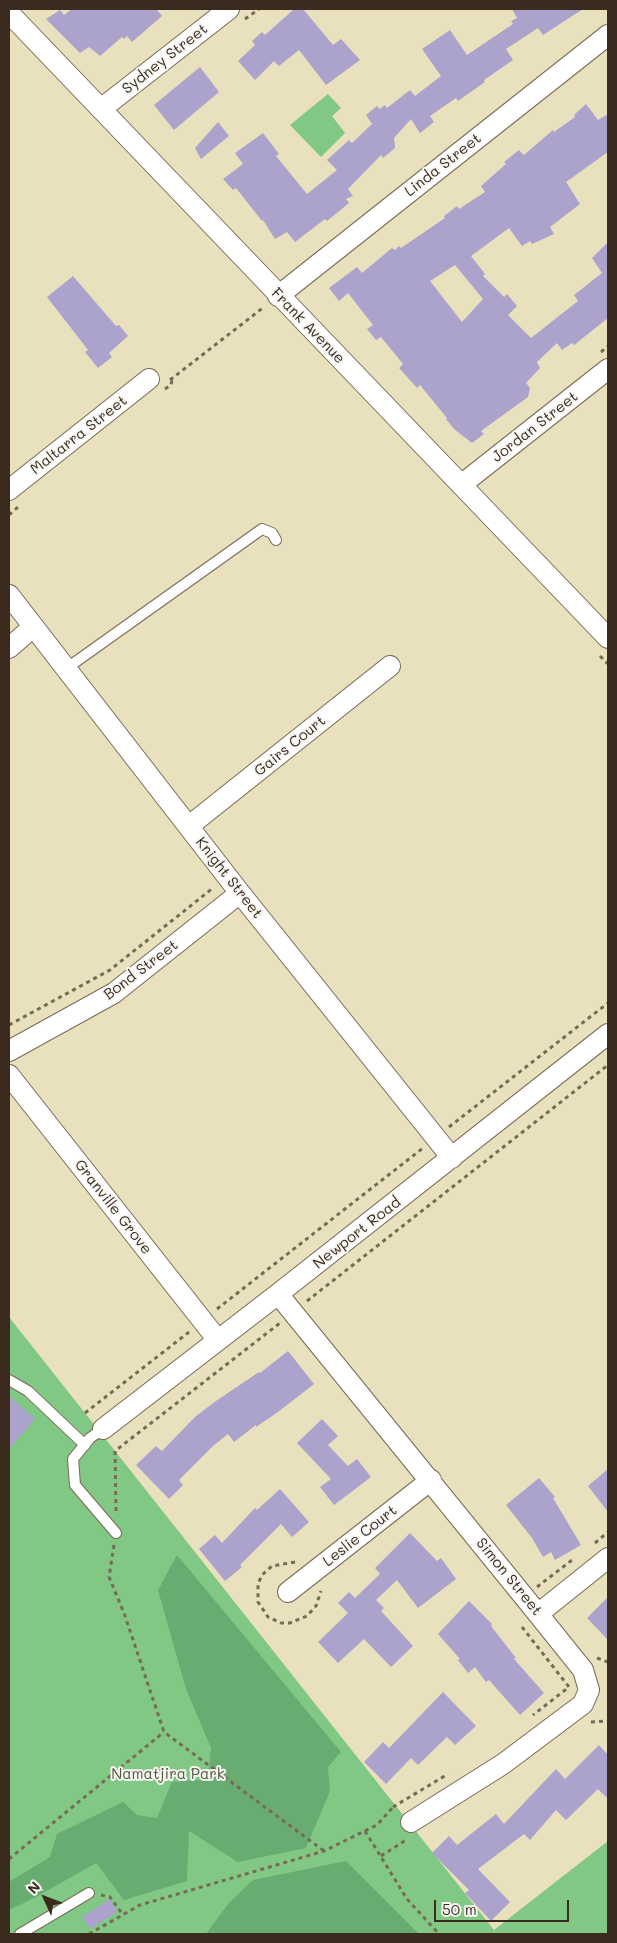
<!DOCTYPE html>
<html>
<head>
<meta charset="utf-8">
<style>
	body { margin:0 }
	#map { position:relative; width:617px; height:1943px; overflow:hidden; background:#e9e0bd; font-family:Mali,sans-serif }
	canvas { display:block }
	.frame { position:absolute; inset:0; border:10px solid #3b2a1e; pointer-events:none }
	.north { position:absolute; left:20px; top:1873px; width:50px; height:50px; -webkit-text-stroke:4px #f6f6f2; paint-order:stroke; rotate:313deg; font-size:14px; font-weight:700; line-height:20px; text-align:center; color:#3b2a1e }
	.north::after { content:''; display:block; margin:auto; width:18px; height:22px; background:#3b2a1e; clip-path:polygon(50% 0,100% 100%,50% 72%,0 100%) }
	.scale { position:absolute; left:434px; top:1900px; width:135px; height:22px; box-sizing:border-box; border:2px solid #3b2a1e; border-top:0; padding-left:6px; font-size:15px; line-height:18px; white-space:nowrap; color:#3b2a1e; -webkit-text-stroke:4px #f6f6f2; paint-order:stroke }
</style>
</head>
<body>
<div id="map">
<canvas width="617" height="1943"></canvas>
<div class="frame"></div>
<div class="north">N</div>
<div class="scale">50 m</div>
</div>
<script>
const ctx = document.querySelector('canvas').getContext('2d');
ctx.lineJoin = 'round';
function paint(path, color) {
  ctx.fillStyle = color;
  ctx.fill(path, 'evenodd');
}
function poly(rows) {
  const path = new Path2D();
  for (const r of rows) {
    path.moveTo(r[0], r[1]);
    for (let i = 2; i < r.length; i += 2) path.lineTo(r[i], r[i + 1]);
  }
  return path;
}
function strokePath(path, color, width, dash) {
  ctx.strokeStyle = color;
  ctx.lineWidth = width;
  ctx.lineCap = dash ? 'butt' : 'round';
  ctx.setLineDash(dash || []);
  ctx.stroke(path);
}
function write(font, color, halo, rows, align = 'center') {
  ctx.font = font + ' Mali,sans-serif';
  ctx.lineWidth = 4;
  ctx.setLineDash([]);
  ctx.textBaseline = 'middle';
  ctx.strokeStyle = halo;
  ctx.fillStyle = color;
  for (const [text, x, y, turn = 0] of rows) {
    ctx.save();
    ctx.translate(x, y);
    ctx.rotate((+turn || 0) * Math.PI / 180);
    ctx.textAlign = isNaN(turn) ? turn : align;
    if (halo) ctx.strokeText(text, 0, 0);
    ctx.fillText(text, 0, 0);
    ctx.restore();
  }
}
const green = poly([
	[328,94,341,108,332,116,345,133,321,157,290,125],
	[9,1317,494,1930,608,1841,608,1934,9,1934]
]);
const forest = poly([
	[177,1555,341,1752,328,1767,330,1791,306,1848,238,1862,189,1831,187,1881,124,1900,96,1863,36,1897,9,1910,9,1882,50,1857,57,1834,123,1802,137,1815,157,1818,172,1782,208,1779,211,1748,186,1689,158,1590],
	[346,1861,419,1934,206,1934,228,1904,253,1880]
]);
const building = poly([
	[72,9,156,9,162,16,132,42,127,36,124,39,122,37,100,56,89,47,80,53,46,19,60,10,64,15],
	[294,9,303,9,333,45,341,39,360,60,326,85,299,50,279,66,274,61,255,80,238,61,255,45,252,41,262,32,265,35],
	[512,9,583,9,543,35,538,28,506,49,513,60,484,80,485,82,458,101,456,98,430,116,434,122,420,133,411,119,394,138,395,148,383,158,381,155,348,189,353,196,346,199,349,203,327,221,325,219,295,242,287,232,275,239,263,220,262,221,236,188,233,190,223,179,243,164,235,153,263,133,279,154,276,156,307,194,337,170,327,160,349,140,352,143,372,124,366,115,377,106,380,109,385,105,387,108,410,90,415,96,441,76,422,49,450,30,467,55,513,24,511,21,517,18],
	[200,67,219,92,174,130,154,105],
	[586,104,598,120,608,114,608,152,566,182,580,204,550,227,554,234,532,244,530,241,522,246,509,228,471,256,485,274,483,276,504,297,507,294,517,306,508,315,531,338,578,301,574,295,602,273,592,258,608,242,608,318,574,345,572,343,562,350,557,343,537,362,540,368,526,383,530,388,528,397,481,431,484,434,472,443,454,429,446,419,447,418,420,385,417,388,399,368,403,364,381,337,376,340,367,329,373,325,348,293,339,301,329,288,357,267,362,273,392,248,395,250,399,246,401,248,445,218,444,216,457,206,459,209,485,192,481,186,506,164,504,162,519,150,524,155,553,130,554,132,575,117,574,115],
	[455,265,483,299,462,322,430,281],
	[218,122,229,136,201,159,195,148],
	[73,276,116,326,119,325,128,336,109,353,112,357,98,368,85,352,88,350,47,297],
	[288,1351,314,1384,278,1412,256,1427,256,1425,234,1442,228,1434,213,1446,179,1480,183,1485,169,1499,136,1465,156,1446,162,1451,195,1417,213,1403,259,1372,260,1373],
	[9,1396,35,1419,9,1449],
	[322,1419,338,1436,328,1445,348,1466,357,1459,371,1477,334,1505,320,1487,331,1479,297,1443],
	[608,1469,608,1512,588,1486],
	[539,1478,555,1497,553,1498,581,1545,555,1560,551,1552,543,1557,532,1538,506,1505],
	[280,1489,309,1522,292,1537,281,1524,240,1565,242,1567,225,1581,199,1549,215,1535,222,1543,255,1508,257,1510],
	[410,1533,437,1561,441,1558,456,1579,418,1608,397,1580,376,1600,384,1608,381,1611,413,1646,391,1667,364,1639,338,1663,318,1642,348,1613,338,1603,349,1592,355,1598,380,1574,375,1568],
	[608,1597,608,1640,587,1618],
	[469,1601,492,1624,491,1626,516,1658,514,1659,544,1693,520,1715,489,1680,486,1682,475,1667,468,1673,458,1660,460,1659,438,1634],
	[443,1692,476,1726,455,1745,447,1737,418,1765,411,1758,386,1784,364,1762,383,1742,389,1748],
	[599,1745,608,1755,608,1799,598,1789,566,1820,556,1810,530,1840,524,1834,478,1869,510,1902,491,1921,465,1893,469,1890,432,1853,449,1836,457,1845,496,1814,504,1824,556,1769,565,1779],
	[110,1899,117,1912,90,1929,82,1917]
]);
const path = poly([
	[245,19,259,9],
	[601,352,608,346],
	[170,380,264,307],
	[165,389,171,385,172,380],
	[9,515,18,507],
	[600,656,608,664],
	[9,1025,110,970,213,888],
	[449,1127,608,1003],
	[307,1301,608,1065],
	[217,1309,423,1148],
	[85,1413,189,1332],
	[116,1511,115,1451,280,1323],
	[595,1543,608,1532],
	[114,1545,109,1577,124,1613,164,1732,324,1851],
	[295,1562,272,1566,262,1575,258,1584,258,1602,268,1617,281,1623,290,1623,307,1616,316,1606,321,1591],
	[537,1587,572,1560],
	[522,1627,569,1687,533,1715],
	[597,1658,608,1662],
	[591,1722,608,1721],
	[393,1807,448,1774],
	[365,1831,407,1899,439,1934],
	[381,1856,406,1840],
	[9,1859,164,1732],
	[101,1895,110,1897,123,1915],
	[89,1934,140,1905,324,1851,377,1825,393,1807]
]);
const service = poly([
	[67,668,262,529,272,533,276,540],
	[9,1380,28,1391,85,1445],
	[103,1429,90,1438,73,1459,75,1485,116,1533],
	[20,1934,89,1893]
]);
const minor = poly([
	[9,13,608,638],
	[101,109,229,9],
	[278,296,608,35],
	[461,485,608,369],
	[9,490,149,379],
	[9,595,240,893,452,1158],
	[9,648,33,627],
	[189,826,390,666],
	[9,1051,114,993,240,893],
	[9,1075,217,1339],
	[278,1294,538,1614,583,1670,589,1690,583,1704,503,1764,411,1822],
	[103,1429,278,1294,608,1034],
	[288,1592,431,1480],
	[538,1614,608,1558]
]);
const streetNames = [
	["Sydney Street",165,59,-38],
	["Linda Street",443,165,-38],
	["Frank Avenue",308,326,46],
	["Jordan Street",535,427,-38],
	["Maltarra Street",79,435,-38],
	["Gairs Court",290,746,-39],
	["Knight Street",229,878,52],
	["Bond Street",141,970,-37],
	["Granville Grove",113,1207,52],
	["Newport Road",357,1233,-38],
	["Leslie Court",360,1536,-38],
	["Simon Street",509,1577,51]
];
const parkNames = [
	["Namatjira Park",168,1774]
];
paint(green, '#80c884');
paint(forest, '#68ac72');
paint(building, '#aca3cd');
strokePath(service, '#786a56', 12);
strokePath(minor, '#786a56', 22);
strokePath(path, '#786a56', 3, [4, 4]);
strokePath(service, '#fff', 10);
strokePath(minor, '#fff', 20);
write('15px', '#3b2a1e', '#f6f6f2', streetNames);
write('15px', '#50593d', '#f6f6f2', parkNames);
</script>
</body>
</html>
